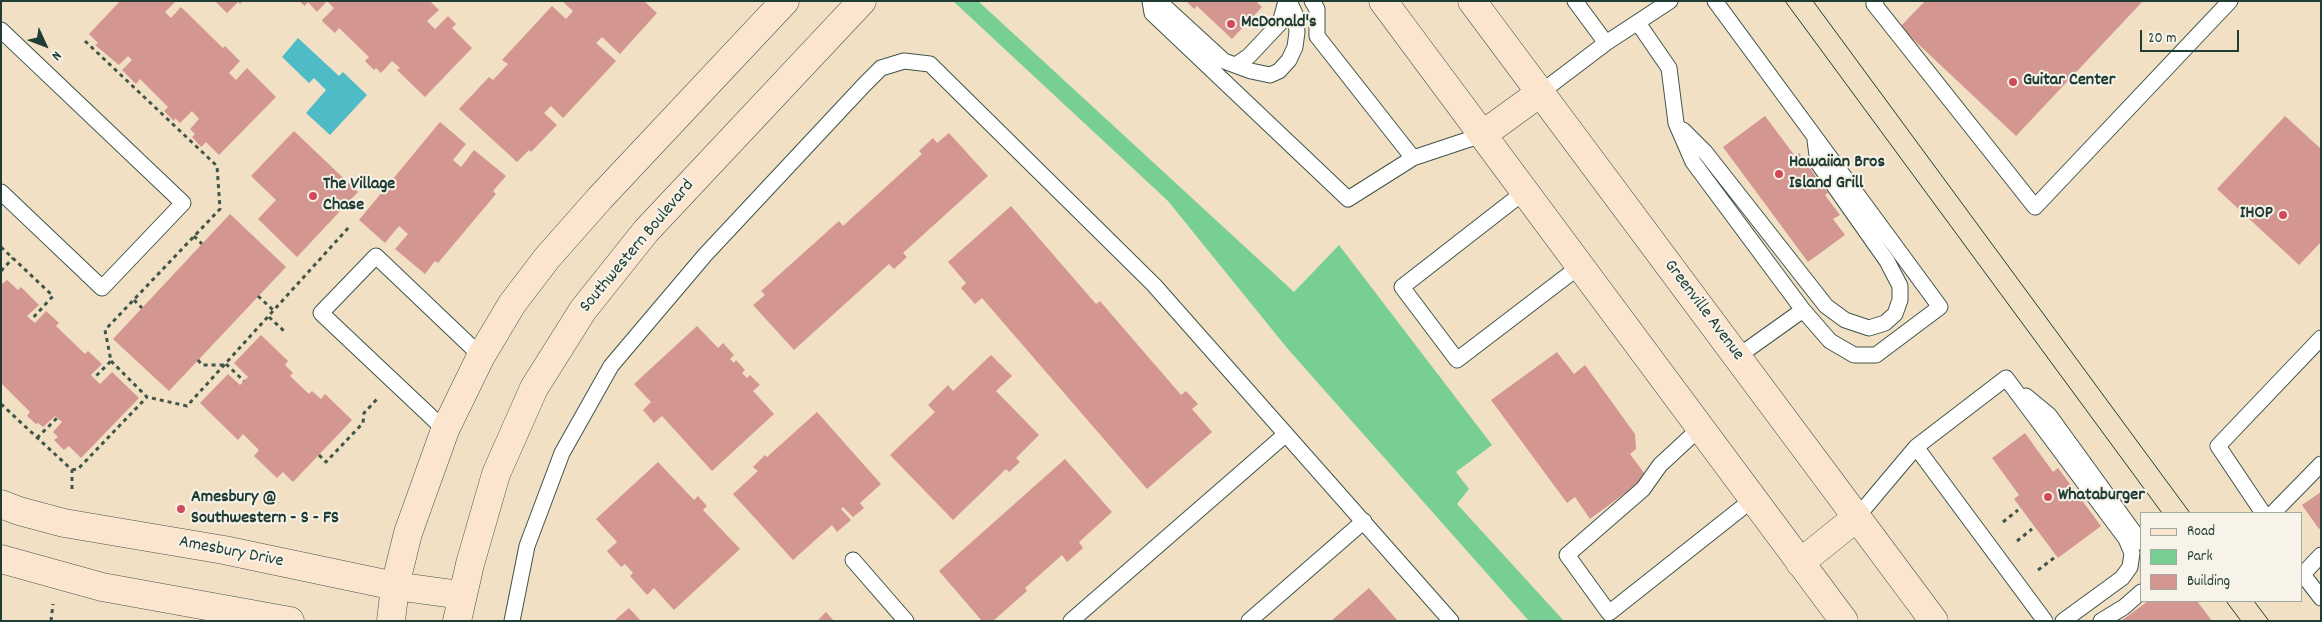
<!DOCTYPE html>
<html>
<head>
<meta charset="utf-8">
<style>
	body { margin:0 }
	#map { position:relative; width:2322px; height:622px; overflow:hidden; background:#f2e0c4; font-family:Dekko,sans-serif }
	canvas { display:block }
	.frame { position:absolute; inset:0; border:2px solid #1f3d34; pointer-events:none }
	.legend { position:absolute; left:2140px; top:512px; width:162px; height:90px; box-sizing:border-box; background:#f7f3e8; border:1px solid #a1aaa0; margin:0; padding:6px 9px; list-style:none; font-size:15px; color:#1f3d34 }
	.legend li { display:flex; align-items:center; gap:10px; height:25px }
	.legend b { width:25px; border:1px solid #a1aaa0 }
	.north { position:absolute; left:20px; top:20px; width:50px; height:50px; -webkit-text-stroke:4px #f7f3e8; paint-order:stroke; rotate:133deg; font-size:14px; font-weight:700; line-height:20px; text-align:center; color:#1f3d34 }
	.north::after { content:''; display:block; margin:auto; width:18px; height:22px; background:#1f3d34; clip-path:polygon(50% 0,100% 100%,50% 72%,0 100%) }
	.scale { position:absolute; left:2140px; top:30px; width:99px; height:22px; box-sizing:border-box; border:2px solid #1f3d34; border-top:0; padding-left:6px; font-size:15px; line-height:18px; white-space:nowrap; color:#1f3d34; -webkit-text-stroke:4px #f7f3e8; paint-order:stroke }
</style>
</head>
<body>
<div id="map">
<canvas width="2322" height="622"></canvas>
<div class="frame"></div>
<ul class="legend">
<li><b style="height:6px;background:#fbe5cf"></b>Road</li>
<li><b style="height:14px;background:#78cf94"></b>Park</li>
<li><b style="height:14px;background:#d49691"></b>Building</li>
</ul>
<div class="north">N</div>
<div class="scale">20 m</div>
</div>
<script>
const ctx = document.querySelector('canvas').getContext('2d');
ctx.lineJoin = 'round';
function paint(path, color) {
  ctx.fillStyle = color;
  ctx.fill(path, 'evenodd');
}
function poly(rows) {
  const path = new Path2D();
  for (const r of rows) {
    path.moveTo(r[0], r[1]);
    for (let i = 2; i < r.length; i += 2) path.lineTo(r[i], r[i + 1]);
  }
  return path;
}
function strokePath(path, color, width, dash) {
  ctx.strokeStyle = color;
  ctx.lineWidth = width;
  ctx.lineCap = dash ? 'butt' : 'round';
  ctx.setLineDash(dash || []);
  ctx.stroke(path);
}
function write(font, color, halo, rows, align = 'center') {
  ctx.font = font + ' Dekko,sans-serif';
  ctx.lineWidth = 4;
  ctx.setLineDash([]);
  ctx.textBaseline = 'middle';
  ctx.strokeStyle = halo;
  ctx.fillStyle = color;
  for (const [text, x, y, turn = 0] of rows) {
    ctx.save();
    ctx.translate(x, y);
    ctx.rotate((+turn || 0) * Math.PI / 180);
    ctx.textAlign = isNaN(turn) ? turn : align;
    if (halo) ctx.strokeText(text, 0, 0);
    ctx.fillText(text, 0, 0);
    ctx.restore();
  }
}
const green = poly([
	[953,1,978,1,1294,292,1339,245,1492,445,1456,472,1469,489,1457,504,1564,621,1529,621,1287,348,1168,201]
]);
const water = poly([
	[298,38,339,76,343,72,367,95,330,135,306,113,326,90,314,78,309,83,282,57]
]);
const building = poly([
	[120,1,174,1,175,2,165,12,171,18,181,7,223,48,225,46,240,61,229,73,236,80,247,68,276,97,219,155,206,142,201,147,192,137,195,134,190,129,199,119,192,111,180,123,175,118,174,121,164,111,168,107,140,79,136,84,122,70,132,60,128,56,119,65,95,45,98,43,89,34],
	[215,1,243,1,240,4,238,2,227,13],
	[299,1,327,1,317,12,308,2,305,6],
	[327,1,430,1,439,10,427,21,435,29,448,16,456,24,452,28,472,48,425,97,397,70,400,68,392,61,381,73,376,68,374,70,365,61,369,57,339,28,335,33,324,23,322,20,334,8],
	[562,1,644,1,657,13,620,54,602,37,596,43,616,61,563,118,551,106,544,113,557,125,531,152,529,150,517,162,459,109,489,77,493,80,508,64,502,60,552,6,566,19,573,11],
	[1186,1,1256,1,1262,7,1232,39,1197,6,1194,9],
	[1925,1,2143,1,2016,136,1900,27],
	[1765,116,1795,156,1799,153,1828,193,1825,195,1840,215,1833,219,1845,235,1808,262,1723,147],
	[2285,116,2321,149,2321,242,2299,265,2217,189],
	[440,122,466,144,453,160,461,167,474,150,506,176,493,191,496,194,438,263,435,261,425,274,395,249,408,234,399,226,385,243,359,220],
	[294,131,358,192,297,257,258,219,276,200,251,176],
	[949,133,988,176,903,253,907,257,894,269,889,264,794,350,753,305,765,295,761,291,839,221,843,226,922,154,919,151,933,138,937,143],
	[1011,206,1096,304,1100,301,1181,395,1186,391,1198,404,1192,409,1212,432,1147,489,982,298,975,304,961,288,966,283,948,262],
	[230,214,286,267,169,391,113,339],
	[7,280,18,290,21,287,39,305,27,316,35,323,46,311,59,323,56,326,85,354,88,351,102,364,91,375,100,384,112,372,139,398,81,458,69,446,64,450,54,440,58,437,53,432,62,422,55,416,43,427,38,423,36,424,27,416,30,412,1,383,1,285],
	[697,326,718,348,723,343,734,355,730,359,734,363,736,360,745,370,742,373,747,378,750,375,760,385,753,391,774,414,712,471,662,416,654,423,643,410,651,402,634,384],
	[261,335,288,361,285,365,293,373,290,376,309,394,312,391,321,399,325,394,352,420,293,482,283,472,277,478,254,456,259,450,243,434,238,440,200,403,228,374,240,385,248,377,234,363],
	[1557,352,1574,374,1585,365,1635,434,1636,449,1630,454,1647,477,1590,519,1575,497,1567,503,1491,400],
	[991,355,1012,376,996,391,1039,435,1016,458,1020,462,1009,472,1006,469,953,520,890,455,935,412,928,405,948,385,953,391],
	[817,412,881,484,860,503,864,508,853,517,843,507,841,509,851,520,837,532,832,525,793,560,733,494,758,471,753,467,765,455,767,457],
	[2025,433,2053,472,2058,468,2101,526,2058,558,2014,499,2019,495,1992,458],
	[1065,459,1112,512,1079,542,1083,548,1067,562,1062,555,1025,588,1027,591,993,621,982,621,939,571],
	[658,462,694,500,698,496,707,506,703,510,740,549,674,610,654,588,647,595,630,576,633,573,625,564,621,567,607,551,617,542,596,519],
	[2321,492,2321,528,2319,529,2302,505],
	[1369,588,1398,621,1331,621],
	[2148,601,2197,601,2212,621,2121,621],
	[629,608,641,621,614,621],
	[826,612,834,621,817,621]
]);
const path = poly([
	[85,41,217,166,220,209,105,330,111,361,94,378],
	[194,236,202,244],
	[1,247,53,296,31,320],
	[1,271,13,258],
	[258,296,274,311],
	[134,300,142,308],
	[269,317,285,332],
	[198,360,202,365,225,365],
	[111,361,147,397,187,406,350,226],
	[226,364,244,381],
	[1,404,72,470,72,493],
	[37,438,57,418],
	[319,455,326,462,363,423,364,413,378,398],
	[72,470,78,469,147,397],
	[2003,522,2018,510],
	[2017,541,2032,529],
	[2038,570,2054,558],
	[51,621,53,604]
]);
const lane = poly([
	[1150,1,1152,13,1348,199,1413,158,1482,135],
	[1154,1,1163,5,1224,61,1251,71,1270,75,1279,71,1289,60,1295,47,1297,32,1295,14,1289,1],
	[1312,1,1317,9,1317,36,1413,158],
	[1575,1,1606,43],
	[1876,1,1874,4,2035,207,2230,1],
	[1638,23,1669,68,1676,123,1693,162,1803,310,1830,341,1854,355,1876,355,1940,307,1715,1],
	[1,30,183,203,102,288,1,192],
	[1236,65,1249,56,1280,23,1286,1],
	[1540,93,1606,43,1670,1],
	[1683,130,1705,152,1826,306,1845,320,1869,328,1885,323,1895,314,1900,300,1900,286,1887,261,1818,163,1815,140],
	[1524,192,1402,287,1457,360,1580,266],
	[1737,357,1803,310],
	[2006,378,2126,539,2132,553,2130,567,2122,578,2063,621],
	[2026,396,2049,415,2141,542],
	[1700,428,1660,465,1643,489,1567,555,1609,613,1753,499],
	[445,430,321,313,376,256,481,356],
	[1916,447,2006,378],
	[2263,513,2218,446,2321,338],
	[2273,513,2321,464],
	[1857,517,1916,447,2045,621],
	[853,560,906,621],
	[2301,572,2321,598],
	[2303,574,2321,555],
	[512,621,527,546,562,453,611,366,705,255,864,85,881,68,904,61,930,64,1154,285,1451,621],
	[1071,621,1286,434],
	[1249,621,1364,521],
	[2101,621,2124,607,2141,592]
]);
const secondary = poly([
	[1383,1,1844,621],
	[1472,1,1934,621],
	[1482,135,1540,93],
	[1,504,19,511,64,523,224,550,395,586,461,595],
	[1,559,102,587,290,621],
	[1800,563,1857,517],
	[391,621,395,586,408,533,445,430,481,356,512,304,547,258,600,198,785,1],
	[457,621,470,564,496,474,534,388,583,310,646,231,862,1]
]);
const tram = poly([
	[1785,1,2162,513],
	[1813,1,2190,513],
	[2226,601,2241,621],
	[2254,601,2269,621]
]);
const markers = [
	[1231,24,5,"#d1495b"],
	[2013,82,5,"#d1495b"],
	[1779,174,5,"#d1495b"],
	[313,196,5,"#d1495b"],
	[2283,215,5,"#d1495b"],
	[2048,497,5,"#d1495b"],
	[181,509,5,"#d1495b"]
];
const poiNames = [
	["McDonald's",1241,24],
	["Guitar Center",2023,82],
	["Hawaiian Bros",1789,164],
	["Island Grill",1789,185],
	["The Village",323,186],
	["Chase",323,207],
	["IHOP",2273,215,"right"],
	["Whataburger",2058,497],
	["Amesbury @",191,499],
	["Southwestern - S - FS",191,520]
];
const streetNames = [
	["Southwestern Boulevard",638,247,-50],
	["Greenville Avenue",1703,311,53],
	["Amesbury Drive",231,553,11]
];
paint(green, '#78cf94');
paint(water, '#4ebbc7');
paint(building, '#d49691');
strokePath(lane, '#3f554a', 17);
strokePath(secondary, '#3f554a', 29);
strokePath(path, '#3f554a', 3, [4, 4]);
strokePath(lane, '#fff', 15);
strokePath(secondary, '#fbe5cf', 28);
strokePath(tram, '#1f3d34', 1);
for (const [x, y, r, color] of markers) {
  const dot = new Path2D();
  dot.arc(x, y, r, 0, 2 * Math.PI);
  ctx.fillStyle = color;
  ctx.fill(dot);
  strokePath(dot, '#f7f3e8', 2);
}
write('bold 18px', '#1f3d34', '#f7f3e8', poiNames, 'left');
write('18px', '#1f3d34', '#f7f3e8', streetNames);
</script>
</body>
</html>
